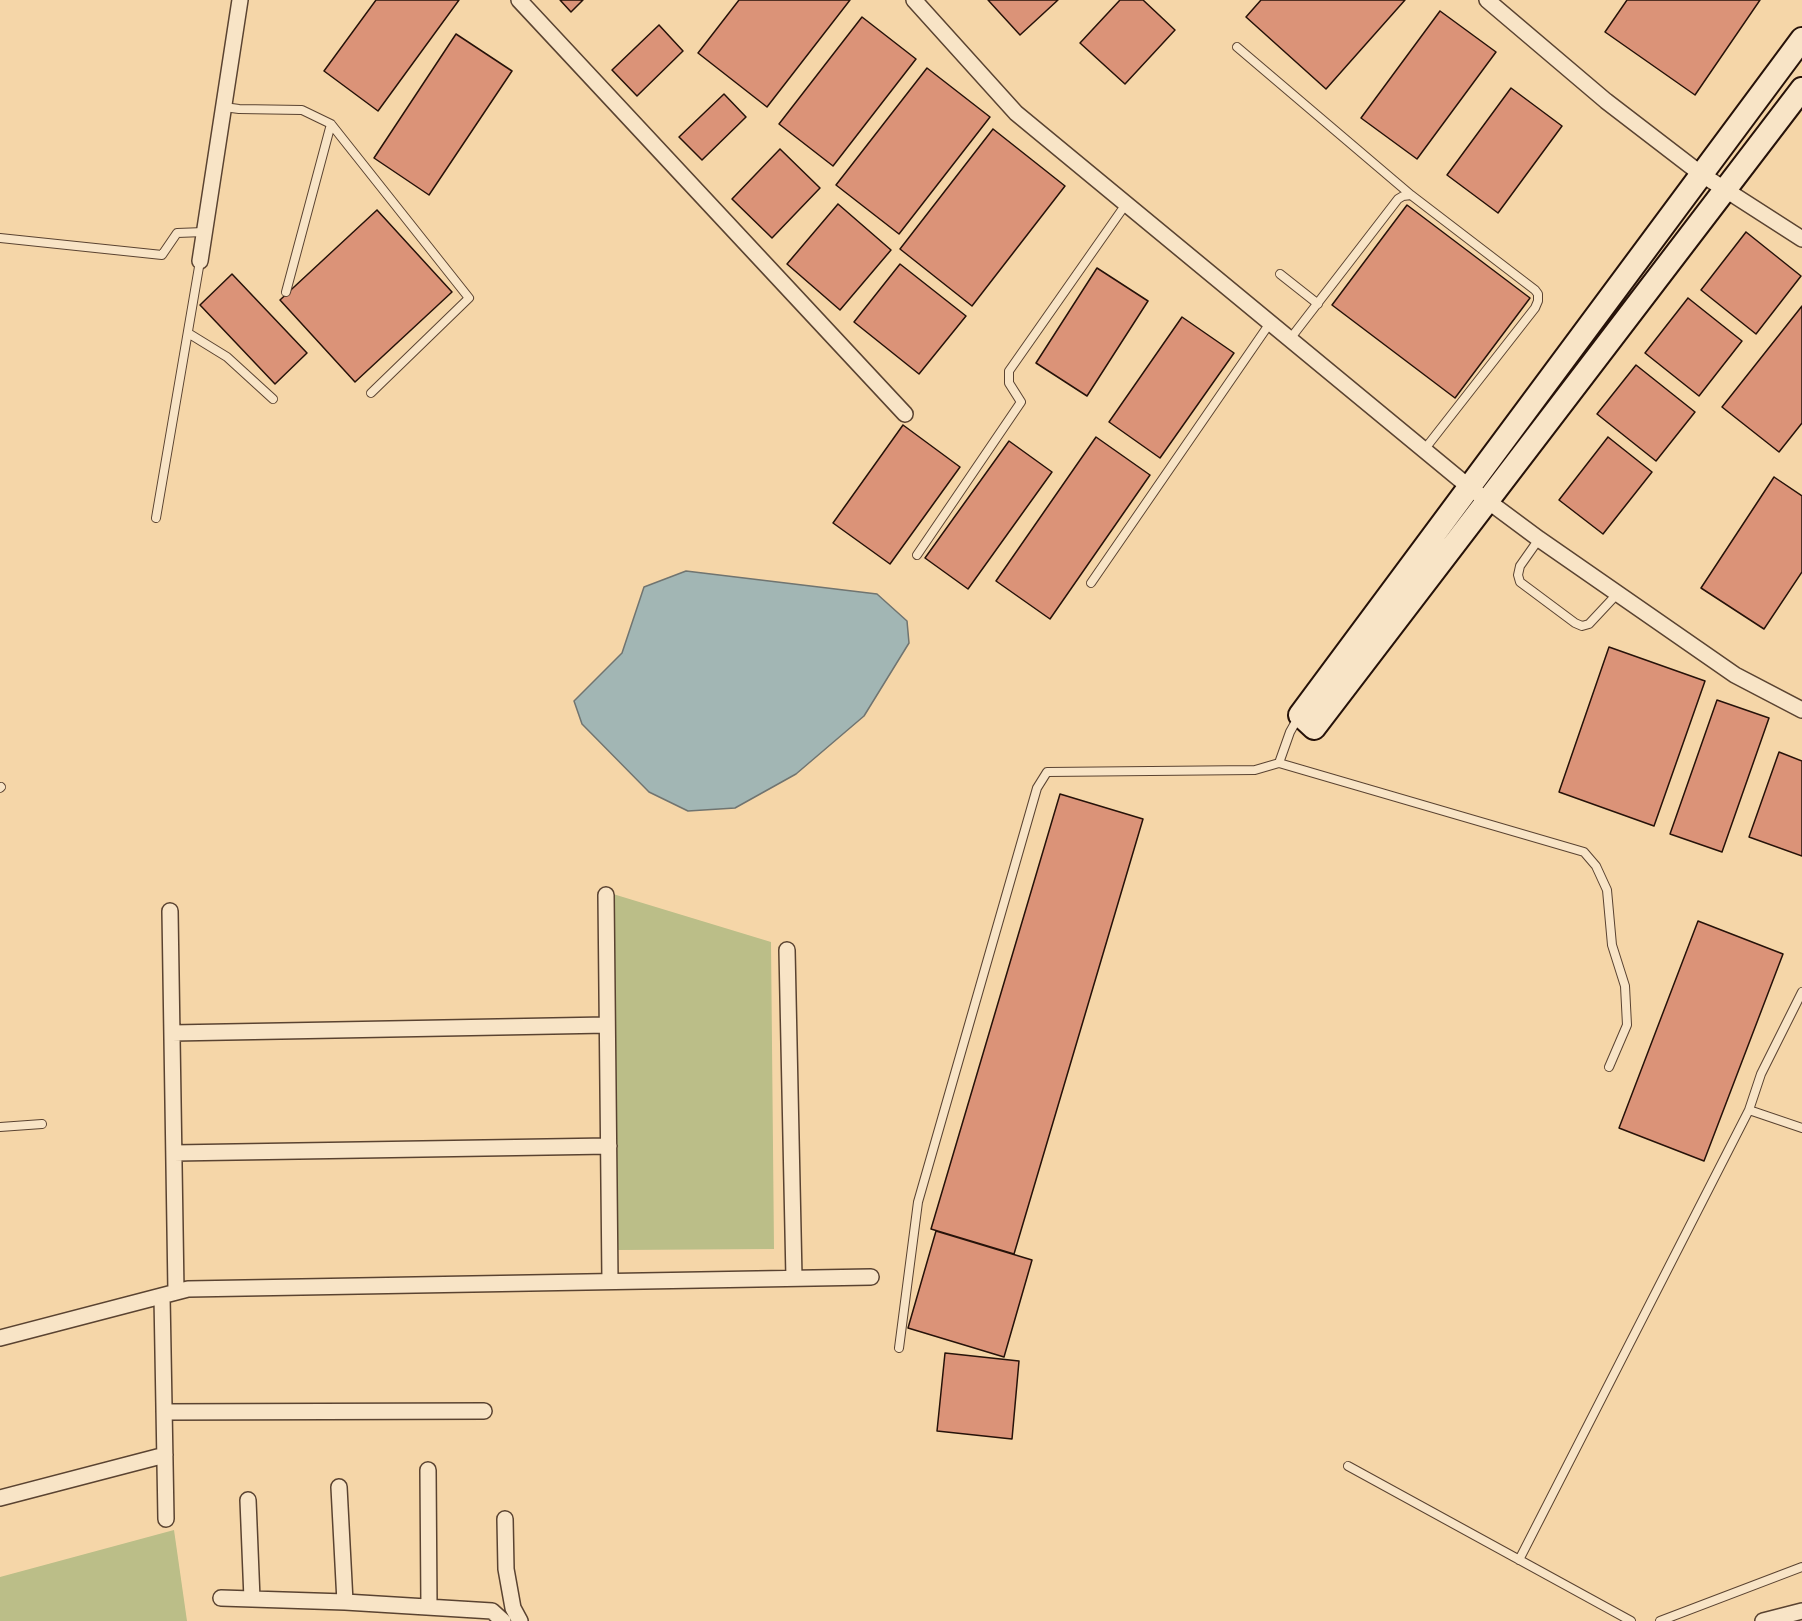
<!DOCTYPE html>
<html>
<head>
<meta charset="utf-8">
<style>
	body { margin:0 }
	canvas { display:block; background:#f5d6a8 }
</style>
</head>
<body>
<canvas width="1802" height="1621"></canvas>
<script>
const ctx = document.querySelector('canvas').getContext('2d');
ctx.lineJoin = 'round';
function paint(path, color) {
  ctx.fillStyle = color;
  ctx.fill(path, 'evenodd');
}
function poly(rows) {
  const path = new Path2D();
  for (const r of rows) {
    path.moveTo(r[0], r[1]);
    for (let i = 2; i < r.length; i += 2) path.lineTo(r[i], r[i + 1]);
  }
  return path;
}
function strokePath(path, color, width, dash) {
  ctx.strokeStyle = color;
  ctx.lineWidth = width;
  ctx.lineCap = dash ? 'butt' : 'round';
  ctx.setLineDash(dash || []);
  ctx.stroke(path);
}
const green = poly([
	[613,894,771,942,774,1249,618,1250],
	[174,1530,187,1621,0,1621,0,1577]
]);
const water = poly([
	[686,571,877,594,907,621,909,643,864,716,796,774,735,808,688,811,649,792,582,724,574,701,622,653,644,587,686,571]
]);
const building = poly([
	[376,0,459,0,378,111,324,71,376,0],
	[560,0,583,0,571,12,560,0],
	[739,0,850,0,767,107,698,53,739,0],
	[988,0,1058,0,1020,35,988,0],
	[1120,0,1143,0,1175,30,1125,84,1080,43,1120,0],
	[1261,0,1405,0,1326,89,1246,17,1261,0],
	[1627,0,1760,0,1695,95,1605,32,1627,0],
	[1440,11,1496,52,1417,159,1361,118,1440,11],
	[862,17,916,59,833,166,779,124,862,17],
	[659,25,683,51,637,96,612,70,659,25],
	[456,34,512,71,429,195,374,158,456,34],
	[927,68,990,117,899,234,836,185,927,68],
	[1511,88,1562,126,1498,213,1447,175,1511,88],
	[724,94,746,117,702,160,679,137,724,94],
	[993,129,1065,186,972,306,900,249,993,129],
	[780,149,820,188,772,238,732,199,780,149],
	[838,204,891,250,840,310,787,264,838,204],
	[1407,205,1530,298,1455,398,1332,305,1407,205],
	[377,210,452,292,355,382,280,300,377,210],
	[1746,232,1801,276,1756,334,1701,290,1746,232],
	[900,264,966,316,919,374,854,322,900,264],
	[1097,268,1148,301,1087,396,1036,363,1097,268],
	[232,274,307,353,275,384,200,305,232,274],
	[1688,298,1742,341,1699,396,1645,353,1688,298],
	[1802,306,1802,423,1779,452,1722,407,1802,306],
	[1182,317,1234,353,1160,458,1109,422,1182,317],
	[1636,365,1695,412,1656,461,1597,414,1636,365],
	[903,425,960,467,890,564,833,523,903,425],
	[1096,437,1150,475,1050,619,996,581,1096,437],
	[1608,437,1652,472,1603,534,1559,500,1608,437],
	[1009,441,1052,472,968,589,925,558,1009,441],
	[1774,477,1802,496,1802,572,1764,629,1701,588,1774,477],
	[1609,647,1705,681,1654,826,1559,792,1609,647],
	[1717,700,1769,718,1722,852,1670,834,1717,700],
	[1779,752,1802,761,1802,856,1749,837,1779,752],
	[1060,794,1143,819,1014,1254,931,1229,1060,794],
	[1698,921,1783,954,1704,1161,1619,1128,1698,921],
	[936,1231,1032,1260,1004,1357,908,1328,936,1231],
	[945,1353,1019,1361,1012,1439,937,1431,945,1353]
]);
const lane = poly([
	[1237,47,1411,195],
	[224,107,239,109,302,110,331,124,469,298,371,393],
	[0,238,162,255,177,233,204,232],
	[1280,274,1318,304],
	[286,292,331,124],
	[188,333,227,357,273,399],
	[1290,339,1398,199,1403,196,1411,195,1535,290,1538,294,1538,301,1535,308,1424,450],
	[156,518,200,261],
	[1539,539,1520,566,1518,575,1520,582,1575,623,1582,626,1589,624,1618,593],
	[917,555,1021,402,1009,383,1009,371,1126,204],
	[1091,583,1270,323],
	[1279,763,1584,852,1596,866,1607,890,1612,945,1625,986,1627,1025,1609,1067],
	[0,788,1,787],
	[1749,1110,1802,1128],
	[0,1127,42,1124],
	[899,1348,918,1202,1037,788,1047,772,1255,770,1279,763,1290,732,1299,716],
	[1348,1466,1631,1621],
	[1519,1560,1749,1110,1761,1074,1802,992],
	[1660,1621,1802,1567]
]);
const street = poly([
	[519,0,905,414],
	[914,0,1016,113,1469,487,1539,539,1735,675,1802,710],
	[1487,0,1606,101,1701,174,1802,239],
	[200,261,240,0],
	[606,895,610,1281],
	[170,911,176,1292],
	[787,950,794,1278],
	[172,1033,607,1025],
	[174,1153,609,1146],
	[162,1296,166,1519],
	[0,1338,188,1289,871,1277],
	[164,1412,484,1411],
	[428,1470,429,1607],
	[339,1487,345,1602],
	[0,1498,165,1455],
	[248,1500,252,1599],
	[505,1519,506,1569,513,1608,520,1621],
	[221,1598,345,1602,492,1611,503,1621],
	[1763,1621,1802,1611]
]);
const secondary = poly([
	[1802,39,1300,715,1314,728,1802,89]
]);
paint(green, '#bbbe88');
paint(water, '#a2b6b4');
strokePath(water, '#707470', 1.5);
paint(building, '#db9378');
strokePath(building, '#261209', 1.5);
strokePath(lane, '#5a4331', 10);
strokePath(street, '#5a4331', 18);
strokePath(secondary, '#261209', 26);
strokePath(lane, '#f8e4c6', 8);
strokePath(street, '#f8e4c6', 15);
strokePath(secondary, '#f8e4c6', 22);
</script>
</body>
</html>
